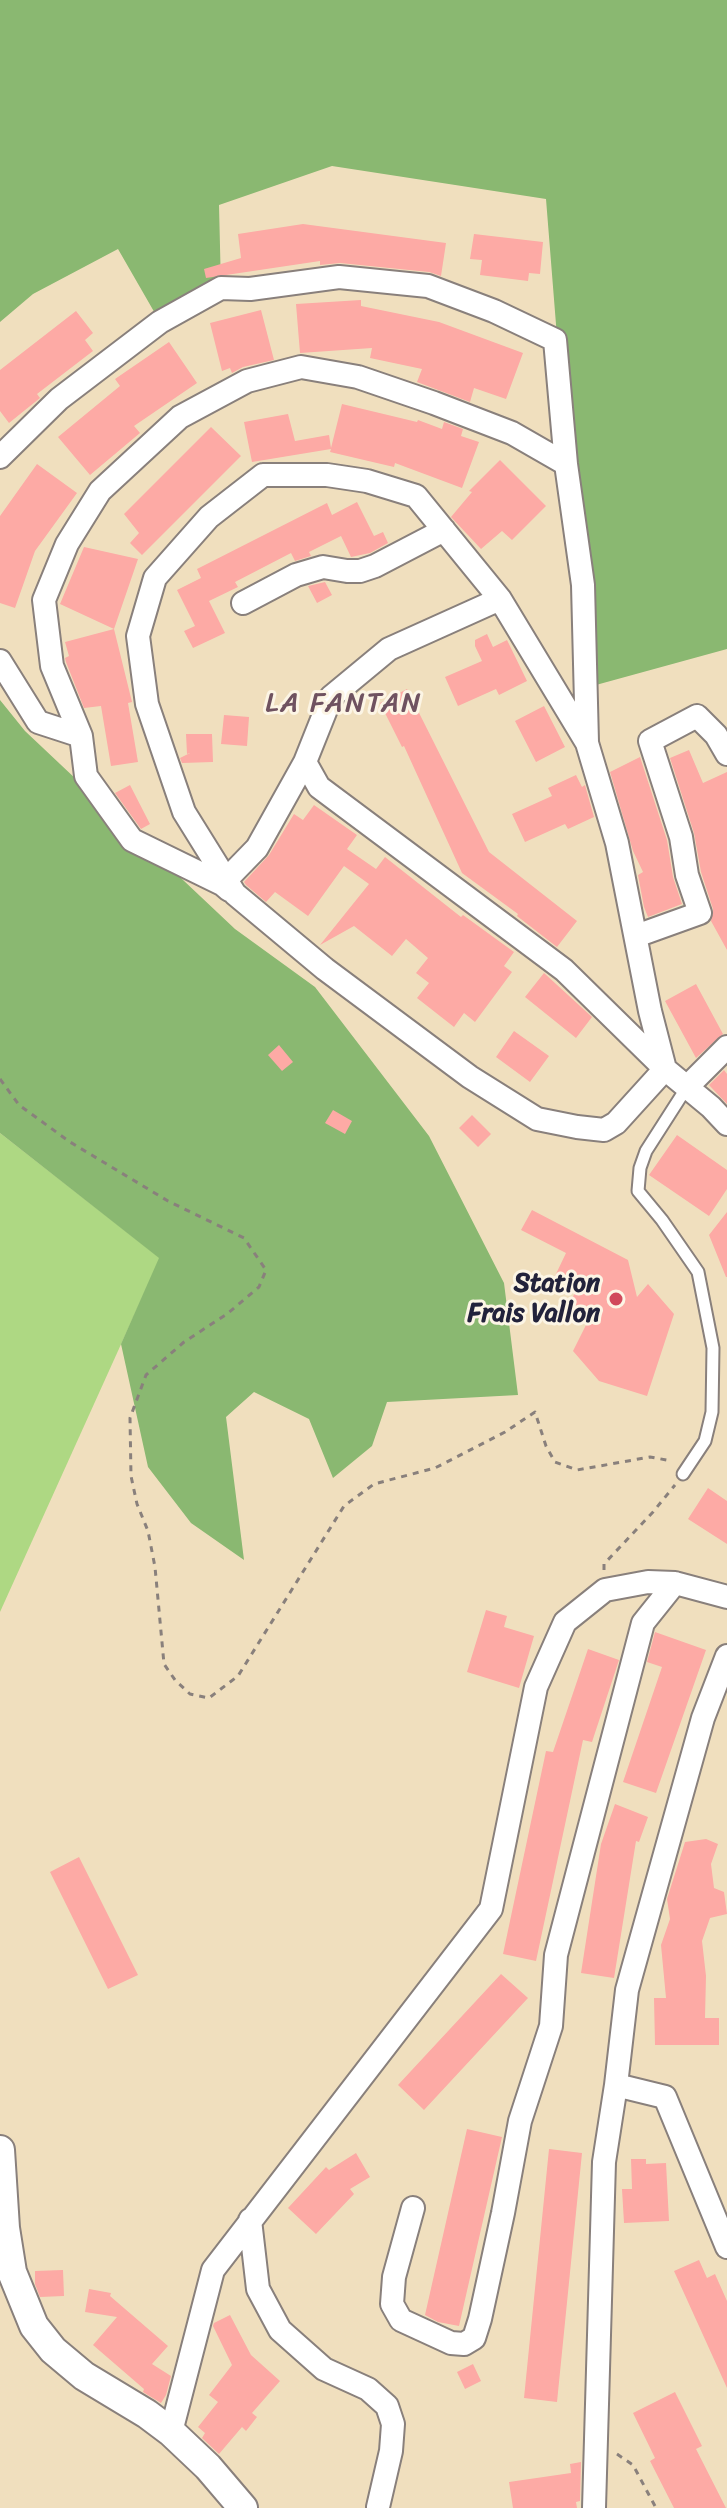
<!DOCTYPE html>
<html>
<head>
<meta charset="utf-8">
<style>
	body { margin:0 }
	canvas { display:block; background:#f0dfbe }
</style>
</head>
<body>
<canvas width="727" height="2508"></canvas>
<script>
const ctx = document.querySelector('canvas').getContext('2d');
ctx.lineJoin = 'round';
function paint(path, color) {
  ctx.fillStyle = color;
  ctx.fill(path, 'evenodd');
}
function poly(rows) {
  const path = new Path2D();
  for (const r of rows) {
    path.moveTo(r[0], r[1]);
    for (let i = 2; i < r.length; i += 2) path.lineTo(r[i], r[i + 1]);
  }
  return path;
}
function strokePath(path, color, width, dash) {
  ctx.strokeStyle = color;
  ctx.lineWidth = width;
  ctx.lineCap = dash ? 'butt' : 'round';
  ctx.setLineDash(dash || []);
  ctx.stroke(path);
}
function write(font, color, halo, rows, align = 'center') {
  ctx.font = font + ' Sriracha,sans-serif';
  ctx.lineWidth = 6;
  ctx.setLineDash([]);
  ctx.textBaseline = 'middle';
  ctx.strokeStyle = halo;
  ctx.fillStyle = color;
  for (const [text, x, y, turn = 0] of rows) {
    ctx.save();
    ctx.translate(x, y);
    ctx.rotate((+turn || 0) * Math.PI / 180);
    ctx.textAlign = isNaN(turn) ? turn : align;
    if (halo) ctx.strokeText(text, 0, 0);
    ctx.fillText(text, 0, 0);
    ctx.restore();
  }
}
const green = poly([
	[0,1133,160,1258,0,1612]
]);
const forest = poly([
	[0,0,727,0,727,649,585,688,546,199,332,166,219,205,221,288,160,322,118,249,33,294,0,322],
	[0,700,25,731,235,929,315,987,429,1136,504,1283,518,1395,387,1402,372,1446,333,1478,309,1419,254,1392,226,1417,244,1560,191,1523,148,1467,121,1344,159,1258,0,1133]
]);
const building = poly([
	[303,224,446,243,441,276,429,272,340,263,320,265,320,261,206,278,204,269,241,258,238,234],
	[474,234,543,242,540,274,529,273,528,281,480,275,482,260,470,259],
	[361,300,361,306,439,322,523,353,506,399,474,388,470,402,417,382,422,369,370,358,372,348,300,353,296,304],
	[261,310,274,360,243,367,232,373,230,368,222,371,210,323],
	[76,311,93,333,85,340,93,351,37,394,40,398,9,423,0,411,0,370],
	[169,342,197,383,134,426,140,433,90,475,58,437,120,386,115,379],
	[342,404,417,422,418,420,442,429,444,422,463,429,461,436,479,442,462,488,395,463,394,467,330,452,331,449,252,462,244,422,288,414,295,441,329,435,331,448],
	[211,427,241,456,142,555,130,543,139,533,124,514],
	[500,460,546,506,512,540,502,531,481,549,451,517,472,492,469,491],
	[37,464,77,493,35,551,15,608,0,603,0,516],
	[357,502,374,536,383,532,388,543,370,553,351,557,341,536,309,552,311,556,295,561,291,553,235,582,238,587,209,601,225,633,193,648,184,631,195,626,177,590,201,578,197,569,327,503,332,515],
	[84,547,138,559,114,629,60,604],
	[325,582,332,595,317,603,308,586],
	[114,629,132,702,128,703,138,762,111,766,101,706,84,708,66,662,65,658,69,656,65,642],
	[487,634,493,647,507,640,527,681,499,695,496,689,458,706,445,677,482,661,475,646,475,640],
	[407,689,489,852,577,921,557,947,517,916,518,914,462,873,404,746,402,747,380,703],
	[544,706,565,747,536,762,515,721],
	[224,715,249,717,247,746,221,744],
	[186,734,212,734,213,762,182,763,180,758,190,753,187,754],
	[689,750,703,783,727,772,727,950,711,921,713,909,701,872,694,833,670,758],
	[640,757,667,840,673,877,682,904,648,917,644,907,638,875,643,872,633,851,610,772],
	[576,775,582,787,585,785,594,817,568,829,565,824,525,842,512,814,552,796,548,788],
	[130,785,150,824,141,829,115,793],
	[314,805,357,835,347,849,376,869,385,857,461,917,463,915,514,952,504,966,512,972,475,1022,464,1013,454,1027,417,998,429,983,416,973,428,958,406,939,392,956,354,926,320,945,369,884,344,866,308,916,275,892,266,902,246,885,244,882,269,855,294,814,303,820],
	[544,973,592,1017,576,1038,525,997],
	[696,984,723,1034,696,1058,665,1001],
	[514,1031,549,1056,530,1082,496,1057],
	[279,1045,293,1062,282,1071,268,1055],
	[724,1070,727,1074,727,1104,709,1085],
	[333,1110,352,1121,345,1134,325,1123],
	[472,1115,491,1134,478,1147,459,1128],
	[677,1135,727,1170,727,1189,709,1216,649,1175],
	[532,1210,628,1260,637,1297,648,1284,674,1314,647,1396,599,1381,573,1351,590,1317,568,1306,578,1287,555,1276,566,1253,521,1230],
	[727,1212,727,1277,726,1277,709,1235],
	[708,1488,727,1501,727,1544,688,1519],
	[486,1610,507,1616,504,1627,534,1636,519,1688,467,1672],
	[655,1632,706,1650,656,1793,623,1782,662,1667,647,1662],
	[588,1649,619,1660,592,1742,583,1740,536,1961,503,1954,546,1751,553,1752],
	[615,1804,648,1817,639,1842,636,1841,614,1978,581,1973,601,1844],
	[706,1839,718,1844,711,1864,714,1888,724,1892,727,1914,710,1918,702,1941,706,1976,705,2018,719,2018,719,2045,655,2045,654,1998,666,1998,661,1945,670,1919,667,1899,685,1842],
	[79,1857,138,1975,108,1989,50,1872],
	[501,1974,528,1998,424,2110,398,2085],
	[467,2129,502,2137,459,2326,438,2322,425,2315],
	[549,2149,582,2153,557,2402,524,2398],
	[356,2153,370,2177,350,2189,354,2194,316,2234,288,2208,326,2167,329,2170],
	[631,2159,646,2159,646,2164,666,2163,669,2221,624,2223,622,2189,632,2189],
	[699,2260,707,2278,715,2274,727,2301,727,2388,674,2271],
	[63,2270,64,2296,40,2297,35,2284,35,2271],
	[89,2289,111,2293,110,2296,168,2346,152,2364,171,2376,166,2395,161,2403,143,2392,144,2389,93,2345,117,2317,85,2312],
	[230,2315,251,2355,280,2381,252,2413,257,2417,246,2431,242,2427,219,2454,202,2438,205,2433,198,2427,218,2402,209,2395,232,2365,213,2326,214,2323],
	[473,2364,481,2381,465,2389,457,2372],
	[675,2392,702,2446,696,2449,726,2508,674,2508,650,2461,655,2458,633,2413],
	[581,2462,580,2501,576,2502,577,2508,513,2508,509,2482,571,2473,570,2464]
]);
const path = poly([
	[0,1079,19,1105,70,1142,168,1201,244,1238,266,1270,259,1287,227,1314,184,1342,146,1375,130,1418,131,1476,137,1504,148,1531,155,1567,164,1664,175,1680,190,1694,209,1698,238,1676,344,1506,374,1484,435,1468,505,1432,535,1412,546,1446,555,1462,577,1470,650,1457,672,1461],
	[604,1570,604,1564,653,1512,675,1485],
	[617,2454,633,2465,656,2508]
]);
const service = poly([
	[683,1474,705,1441,712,1412,713,1348,698,1272,662,1220,638,1191,640,1168,646,1151,687,1087]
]);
const minor = poly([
	[0,457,59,399,160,322,221,288,250,289,339,277,428,286,494,311,555,340,566,464,583,585,587,742],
	[263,475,327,475,367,481,416,496,500,599,587,743,617,843,650,1011,665,1069,616,1123,604,1130,577,1127,537,1119,470,1077,325,969,235,894,184,812,147,704,138,636,155,578,209,517,263,475],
	[500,599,389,649,331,697,305,762,319,787,564,970,665,1069,711,1107,727,1124],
	[243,603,296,575,323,567,347,571,360,571,375,566,444,530],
	[0,661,38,722,81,736],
	[222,884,257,848,305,762],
	[229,890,222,884,132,840,86,776,81,736,52,666,44,600,67,544,100,491,180,417,247,381,301,367,358,377,434,403,512,433,566,464],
	[636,936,700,913,687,875,681,837,650,741,697,716,716,735,727,754],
	[687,1087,727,1047],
	[616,2085,665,2097,727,2247],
	[413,2208,394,2277,392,2304,401,2320,451,2343,464,2344,474,2338,480,2319,503,2213,520,2121,551,2026,556,1955,643,1623,675,1583],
	[250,2220,258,2289,280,2330,324,2369,368,2389,387,2406,393,2424,391,2451,378,2507],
	[171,2432,213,2270,491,1909,536,1687,565,1622,605,1590,648,1582,675,1583,727,1597],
	[594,2508,604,2162,616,2085,627,1990,703,1718,727,1656]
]);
const tertiary = poly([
	[0,2150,5,2228,12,2272,34,2326,53,2350,84,2376,147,2414,171,2432,208,2467,243,2508]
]);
const markers = [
	[616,1299,8,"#d1495b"]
];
const poiNames = [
	["Station",600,1284],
	["Frais Vallon",600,1314]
];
const neighbourhoodNames = [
	["LA FANTAN",344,704]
];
paint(green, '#aed883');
paint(forest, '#8ab871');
paint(building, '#fdaaa5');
strokePath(service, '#89807c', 15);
strokePath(minor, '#89807c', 26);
strokePath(tertiary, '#89807c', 32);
strokePath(path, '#89807c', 3, [6, 6]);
strokePath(service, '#fff', 11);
strokePath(minor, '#fff', 22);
strokePath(tertiary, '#fff', 28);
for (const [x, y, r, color] of markers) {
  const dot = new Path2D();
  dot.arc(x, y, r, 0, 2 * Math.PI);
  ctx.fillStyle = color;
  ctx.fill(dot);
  strokePath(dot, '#fcf5e5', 3);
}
write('bold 26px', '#22223b', '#fcf5e5', poiNames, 'right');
ctx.letterSpacing = '2px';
write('28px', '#6f5260', '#fcf5e5', neighbourhoodNames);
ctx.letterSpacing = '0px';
</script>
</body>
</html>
